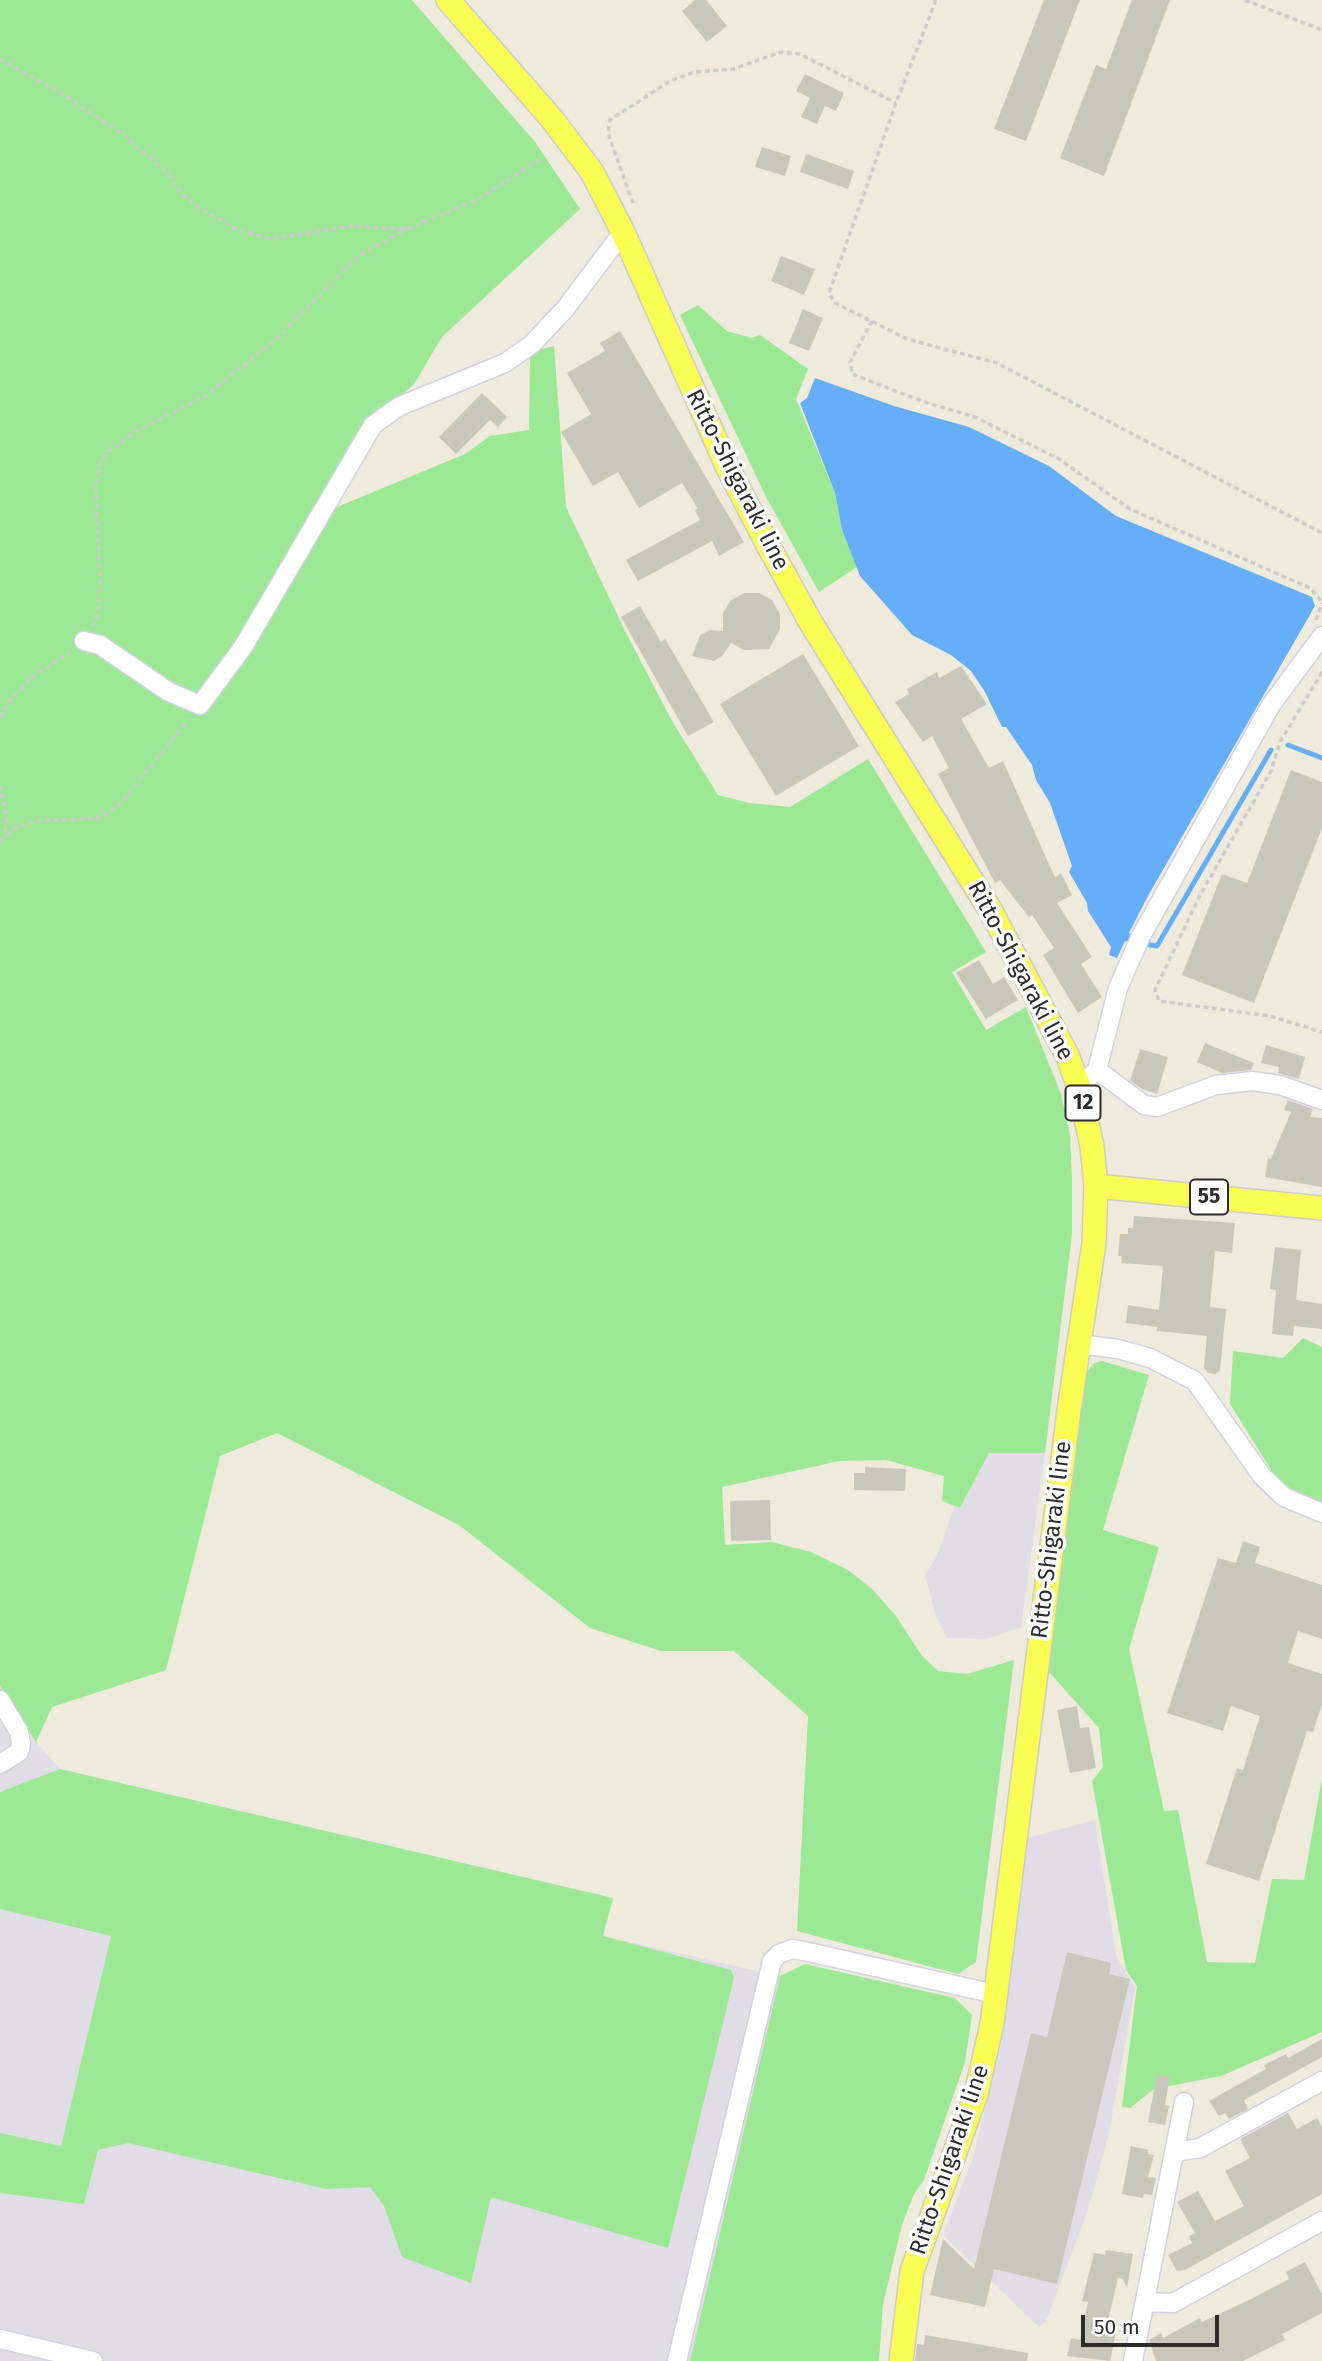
<!DOCTYPE html>
<html>
<head>
<meta charset="utf-8">
<style>
	body { margin:0 }
	#map { position:relative; width:1322px; height:2361px; overflow:hidden; background:#eeeadc; font-family:"Fira Sans",sans-serif }
	canvas { display:block }
	.scale { position:absolute; left:1081px; top:2315px; width:138px; height:32px; box-sizing:border-box; border:4px solid #2b2b2b; border-top:0; padding-left:9px; font-size:21px; line-height:24px; white-space:nowrap; color:#2b2b2b; -webkit-text-stroke:5px #fff; paint-order:stroke }
</style>
</head>
<body>
<div id="map">
<canvas width="1322" height="2361"></canvas>
<div class="scale">50 m</div>
</div>
<script>
const ctx = document.querySelector('canvas').getContext('2d');
ctx.lineJoin = 'round';
function paint(path, color) {
  ctx.fillStyle = color;
  ctx.fill(path, 'evenodd');
}
function poly(rows) {
  const path = new Path2D();
  for (const r of rows) {
    path.moveTo(r[0], r[1]);
    for (let i = 2; i < r.length; i += 2) path.lineTo(r[i], r[i + 1]);
  }
  return path;
}
function strokePath(path, color, width, dash) {
  ctx.strokeStyle = color;
  ctx.lineWidth = width;
  ctx.lineCap = dash ? 'butt' : 'round';
  ctx.setLineDash(dash || []);
  ctx.stroke(path);
}
function write(font, color, halo, rows, align = 'center') {
  ctx.font = font + ' "Fira Sans",sans-serif';
  ctx.lineWidth = 7;
  ctx.setLineDash([]);
  ctx.textBaseline = 'middle';
  ctx.strokeStyle = halo;
  ctx.fillStyle = color;
  for (const [text, x, y, turn = 0] of rows) {
    ctx.save();
    ctx.translate(x, y);
    ctx.rotate((+turn || 0) * Math.PI / 180);
    ctx.textAlign = isNaN(turn) ? turn : align;
    if (halo) ctx.strokeText(text, 0, 0);
    ctx.fillText(text, 0, 0);
    ctx.restore();
  }
}
const industrial = poly([
	[989,1453,1045,1453,1021,1627,988,1639,947,1638,936,1616,925,1576,937,1555,955,1506,960,1508],
	[0,1686,36,1742,60,1769,613,1898,603,1936,780,1976,690,2361,0,2361],
	[1095,1820,1116,1956,1135,1988,1109,2133,1088,2210,1046,2321,1039,2327,943,2235,974,2155,1001,2046,1027,1838]
]);
const green = poly([
	[0,0,412,0,535,142,580,209,442,337,414,384,381,414,340,475,337,507,465,454,490,436,529,430,530,352,554,346,566,507,625,631,672,721,718,795,749,803,790,807,868,759,986,952,952,972,986,1030,1026,1007,1061,1094,1070,1135,1072,1178,1072,1234,1045,1453,989,1453,960,1508,942,1501,944,1476,886,1460,839,1461,722,1487,725,1545,772,1542,811,1552,848,1570,872,1589,896,1616,922,1656,938,1671,967,1674,1014,1660,976,1962,958,1974,797,1931,808,1716,734,1651,661,1651,590,1628,459,1525,277,1433,220,1456,166,1670,52,1707,36,1742,0,1686],
	[698,305,727,331,751,338,760,335,808,369,796,399,835,493,842,530,857,567,819,592,766,497,680,315],
	[1303,1338,1322,1347,1322,1503,1295,1492,1276,1478,1230,1404,1233,1351,1283,1358],
	[1102,1361,1149,1375,1103,1530,1159,1547,1129,1649,1164,1811,1178,1810,1207,1962,1255,1963,1272,1879,1304,1880,1322,1778,1322,2032,1221,2076,1154,2089,1130,2108,1122,2107,1137,1986,1126,1970,1092,1781,1103,1767,1099,1728,1049,1672,1072,1465,1086,1373,1094,1363],
	[60,1769,613,1898,603,1936,731,1970,734,1978,668,2248,491,2197,471,2283,402,2257,384,2206,370,2187,326,2189,128,2143,98,2150,84,2204,0,2193,0,2133,61,2146,111,1936,0,1909,0,1792],
	[805,1964,955,1998,972,2015,965,2062,924,2180,914,2194,902,2225,883,2304,879,2361,690,2361,780,1976]
]);
const water = poly([
	[815,378,894,406,969,427,1049,466,1116,516,1312,597,1315,606,1149,894,1129,933,1133,935,1131,942,1125,941,1117,958,1109,955,1111,947,1088,911,1087,903,1069,872,1072,866,1050,803,1036,780,1032,765,1006,727,1002,727,985,692,971,671,951,655,912,635,860,576,842,530,835,493,800,403,807,398]
]);
const stream = poly([
	[1288,745,1322,758],
	[1145,944,1157,946,1271,750]
]);
const building = poly([
	[695,0,706,0,727,26,707,42,682,11],
	[1044,0,1080,0,1026,141,994,129],
	[1132,0,1170,0,1104,176,1060,158,1096,65,1106,69],
	[805,74,844,93,836,111,825,106,817,124,801,117,810,98,796,91],
	[762,147,791,156,785,176,755,167],
	[806,154,854,171,848,189,800,172],
	[781,256,815,269,804,295,771,281],
	[803,309,823,318,809,351,789,343],
	[620,331,744,542,719,556,712,541,638,581,626,560,700,520,695,510,698,509,682,483,639,508,618,472,593,486,561,432,591,414,567,373,605,351,600,343],
	[482,393,507,417,498,427,490,420,456,454,439,437],
	[744,593,759,593,772,600,780,614,780,629,769,649,744,650,731,643,722,656,714,661,692,656,700,635,710,630,723,631,723,613,730,601],
	[640,606,661,642,665,639,714,722,688,736,621,617],
	[803,654,859,746,776,796,720,704],
	[961,666,987,704,961,719,989,768,1003,761,1048,862,1055,877,1061,873,1072,895,1057,903,1092,957,1081,964,1102,997,1078,1013,1043,955,1054,948,1032,915,1029,917,1000,880,995,883,938,774,949,768,932,736,923,742,895,702,909,694,907,689,937,672,939,678],
	[1291,770,1322,782,1322,828,1254,1003,1182,975,1222,874,1247,883],
	[979,960,993,984,1004,977,1018,1000,986,1019,956,973],
	[1205,1043,1254,1063,1251,1070,1222,1073,1197,1062],
	[1266,1045,1305,1057,1299,1079,1278,1073,1279,1067,1261,1063],
	[1140,1049,1168,1057,1157,1094,1142,1089,1130,1081],
	[1288,1100,1313,1109,1310,1117,1322,1118,1322,1187,1265,1177,1268,1158,1271,1159,1291,1112,1284,1110],
	[1134,1216,1235,1223,1232,1253,1215,1251,1210,1307,1226,1309,1220,1370,1216,1374,1208,1373,1204,1368,1207,1336,1157,1331,1157,1327,1126,1323,1128,1305,1159,1310,1163,1266,1121,1263,1122,1256,1118,1256,1120,1234,1128,1234,1128,1228,1133,1228],
	[1275,1247,1301,1250,1296,1300,1322,1304,1322,1329,1294,1326,1293,1336,1272,1334,1276,1290,1270,1289],
	[865,1467,906,1469,905,1491,854,1490,854,1473,865,1473],
	[770,1500,771,1540,731,1541,730,1501],
	[1243,1541,1260,1547,1255,1563,1322,1585,1322,1639,1298,1631,1288,1663,1322,1674,1322,1704,1313,1732,1307,1731,1259,1881,1206,1864,1237,1768,1243,1770,1260,1716,1231,1706,1223,1731,1167,1713,1218,1558,1236,1563],
	[1077,1706,1080,1728,1089,1727,1096,1768,1070,1773,1057,1710],
	[1067,1952,1111,1963,1109,1974,1130,1979,1057,2284,994,2269,985,2307,930,2295,943,2239,974,2269,1031,2033,1047,2037],
	[1322,2039,1322,2057,1244,2100,1248,2109,1229,2119,1225,2113,1219,2116,1209,2101,1266,2069,1264,2065,1286,2054,1288,2058],
	[1157,2075,1170,2077,1165,2105,1169,2106,1165,2125,1148,2122],
	[1288,2113,1297,2129,1317,2118,1322,2127,1322,2194,1185,2270,1177,2271,1168,2255,1192,2243,1189,2236,1195,2233,1177,2202,1198,2191,1215,2221,1244,2206,1225,2171,1250,2158,1240,2139],
	[1131,2146,1148,2150,1148,2154,1154,2155,1148,2177,1156,2178,1152,2195,1144,2194,1143,2198,1122,2194],
	[1106,2250,1133,2254,1127,2288,1123,2279,1118,2278,1107,2325,1117,2327,1110,2361,1067,2356,1071,2338,1080,2340,1088,2302,1082,2301,1094,2253,1105,2255],
	[1305,2262,1322,2294,1322,2313,1282,2334,1285,2340,1243,2361,1156,2361,1149,2340,1161,2333,1163,2338,1200,2318,1202,2322,1251,2299,1289,2279,1286,2272],
	[925,2335,1028,2353,1027,2361,915,2361,917,2344,924,2345]
]);
const path = poly([
	[936,0,896,103,829,293,835,303,907,339,997,363,1322,533],
	[1245,0,1322,30],
	[0,59,61,93,124,135,166,172,181,193,199,208,239,230,271,239,349,226,407,229,478,199,542,158],
	[633,203,608,133,610,120,670,81,695,72,733,69,781,52,800,54,896,103],
	[872,321,850,362,852,374,924,402,975,417,1059,459,1130,509,1310,588,1322,602],
	[1316,620,1322,603],
	[92,626,98,614,100,587,96,488,99,466,107,452,136,431,205,396,275,340,360,255,407,229],
	[1322,672,1280,742,1271,771,1199,897,1155,990,1159,1001,1270,1016,1322,1032],
	[0,717,11,698,36,674,70,653],
	[0,785,7,821,4,835],
	[0,841,15,828,34,821,100,818,119,805,188,720]
]);
const minor = poly([
	[84,641,100,645,169,692,200,705,243,647,373,425,400,406,505,363,532,344,565,309,623,232],
	[1097,1070,1144,1105,1157,1107,1216,1085,1252,1081,1280,1085,1322,1100],
	[1079,1087,1097,1070,1118,988,1141,936,1271,705,1322,636],
	[1079,1344,1118,1349,1150,1358,1195,1381,1262,1476,1284,1497,1322,1513],
	[0,1700,19,1732,21,1744,19,1752,0,1764],
	[1175,2152,1200,2148,1322,2081],
	[1145,2302,1173,2303,1322,2221],
	[0,2339,93,2361],
	[677,2361,772,1961,779,1954,792,1949,804,1951,995,1994],
	[1133,2361,1184,2102]
]);
const major = poly([
	[448,0,552,119,592,172,623,232,728,468,769,547,811,623,992,913,1067,1055,1079,1087,1092,1146,1096,1186,1094,1243,1069,1410,992,2024,976,2094,912,2271,901,2361],
	[1096,1186,1322,1208]
]);
const shields = [
	[1083,1103,35],
	[1209,1197,38]
];
const shieldNames = [
	["12",1083,1103],
	["55",1209,1197]
];
const streetNames = [
	["Ritto-Shigaraki line",737,480,63],
	["Ritto-Shigaraki line",1020,971,62],
	["Ritto-Shigaraki line",1052,1540,-83],
	["Ritto-Shigaraki line",950,2160,-71]
];
paint(industrial, '#e1dde6');
paint(green, '#9ce894');
paint(water, '#67aef8');
strokePath(stream, '#67aef8', 5);
paint(building, '#c9c7bb');
strokePath(minor, '#d2d1e5', 21);
strokePath(major, '#ccc', 26);
strokePath(path, '#ccc', 3.5, [5, 3.5]);
strokePath(minor, '#fff', 18);
strokePath(major, '#fafb53', 23);
for (const [x, y, w] of shields) {
  const box = new Path2D();
  box.roundRect(x - w / 2, y - 17.5, w, 35, 5);
  ctx.fillStyle = '#fff';
  ctx.fill(box);
  strokePath(box, '#2b2b2b', 2);
}
write('bold 21px', '#2b2b2b', null, shieldNames);
write('23px', '#2b2b2b', '#fff', streetNames);
</script>
</body>
</html>
